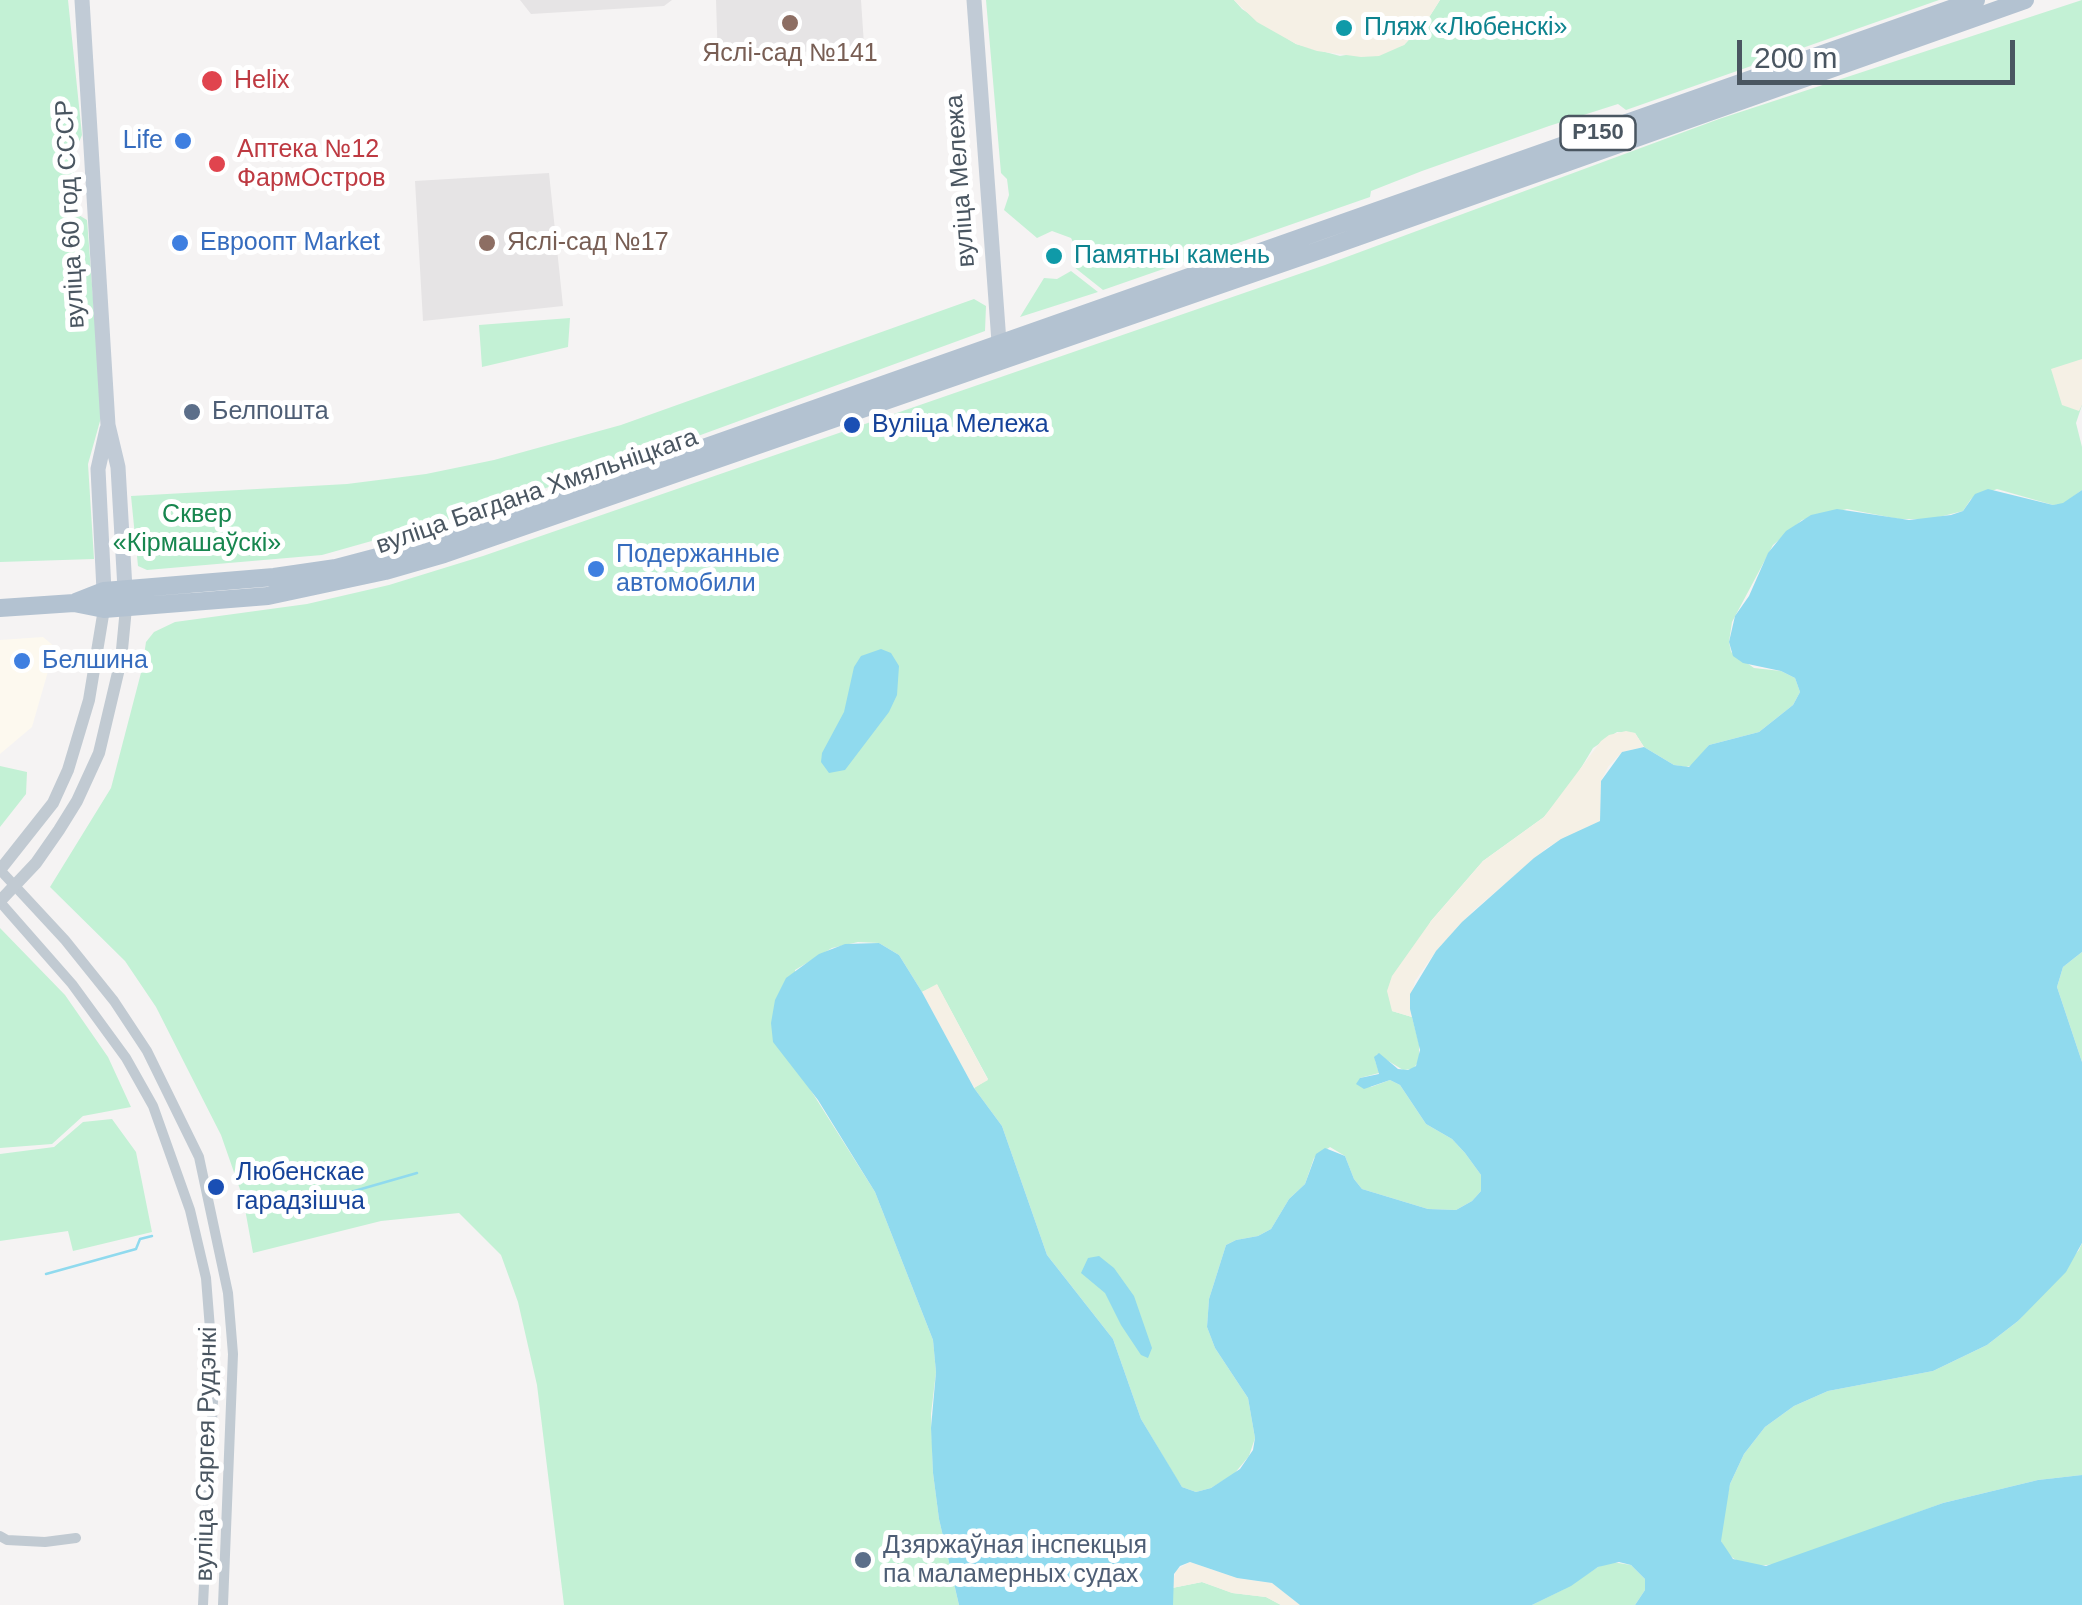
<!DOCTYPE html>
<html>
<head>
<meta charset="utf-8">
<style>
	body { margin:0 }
	#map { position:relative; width:2082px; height:1605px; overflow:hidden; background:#f5f3f3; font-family:Helvetica,sans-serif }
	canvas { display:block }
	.scale { position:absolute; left:1737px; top:40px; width:278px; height:45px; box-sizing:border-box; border:5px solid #4a5661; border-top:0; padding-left:12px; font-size:30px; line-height:35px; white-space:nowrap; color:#4a5661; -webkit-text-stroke:8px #fff; paint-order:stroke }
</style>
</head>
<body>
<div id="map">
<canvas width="2082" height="1605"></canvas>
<div class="scale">200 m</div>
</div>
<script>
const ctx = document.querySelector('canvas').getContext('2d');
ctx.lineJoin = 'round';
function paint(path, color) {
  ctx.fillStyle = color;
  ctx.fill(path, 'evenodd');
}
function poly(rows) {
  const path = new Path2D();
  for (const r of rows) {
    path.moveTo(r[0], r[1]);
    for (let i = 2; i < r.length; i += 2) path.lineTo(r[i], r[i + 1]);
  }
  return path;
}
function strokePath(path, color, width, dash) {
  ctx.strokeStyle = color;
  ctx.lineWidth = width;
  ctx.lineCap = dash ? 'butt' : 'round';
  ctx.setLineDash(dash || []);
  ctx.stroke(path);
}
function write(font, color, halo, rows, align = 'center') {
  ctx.font = font + ' Helvetica,sans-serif';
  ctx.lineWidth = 10;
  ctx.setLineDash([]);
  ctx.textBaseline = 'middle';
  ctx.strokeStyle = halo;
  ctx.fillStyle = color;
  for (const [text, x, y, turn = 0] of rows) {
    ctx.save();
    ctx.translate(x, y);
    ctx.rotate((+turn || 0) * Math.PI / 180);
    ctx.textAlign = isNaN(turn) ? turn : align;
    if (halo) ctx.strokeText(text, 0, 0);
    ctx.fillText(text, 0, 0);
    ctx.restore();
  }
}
const commercial = poly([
	[43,637,55,647,32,727,0,754,0,640]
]);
const education = poly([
	[520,0,672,0,664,6,531,14],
	[716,0,861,0,864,45,718,62],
	[549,173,563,306,423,321,415,181]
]);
const green = poly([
	[0,0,68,0,82,135,73,156,77,214,87,220,102,414,88,464,94,559,0,562],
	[986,0,1234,0,1242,9,1296,44,1340,56,1404,45,1428,19,1440,0,1939,0,1626,110,1618,104,1549,126,1422,171,1371,191,1370,197,1103,290,1074,267,1077,250,1071,238,1052,231,1037,238,1004,210,1009,195,1007,179,1001,173],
	[2082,0,2082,405,2076,423,2082,447,2082,490,2063,504,2053,505,1997,489,1971,499,1963,511,1931,519,1899,519,1847,509,1802,520,1773,545,1732,622,1729,642,1731,652,1754,668,1781,671,1795,678,1800,692,1793,705,1759,732,1709,745,1693,765,1686,767,1674,765,1644,747,1635,733,1617,732,1593,748,1572,783,1544,817,1483,861,1431,921,1392,1011,1412,1017,1419,1044,1419,1061,1413,1069,1403,1070,1377,1054,1375,1060,1379,1073,1360,1078,1371,1087,1390,1080,1400,1085,1426,1124,1452,1139,1465,1153,1481,1175,1481,1191,1472,1201,1456,1210,1428,1209,1362,1189,1354,1179,1345,1156,1330,1147,1314,1158,1305,1184,1289,1199,1271,1229,1258,1236,1236,1240,1226,1245,1209,1299,1207,1327,1215,1348,1248,1398,1255,1438,1249,1456,1234,1474,1211,1488,1196,1492,1182,1487,1176,1478,1141,1419,1113,1339,1047,1255,1002,1126,974,1088,988,1079,937,985,922,992,899,955,879,943,858,942,832,948,795,970,810,1089,875,1192,933,1340,936,1372,931,1414,933,1473,939,1519,959,1605,564,1605,537,1385,518,1302,501,1255,459,1213,381,1221,253,1253,243,1198,221,1135,156,1007,125,961,50,887,111,788,142,669,146,642,154,632,175,622,307,604,389,585,483,556,1325,265,1719,119],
	[1071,271,1098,292,1020,317,1044,278,1057,279],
	[974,299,986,306,985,331,676,444,478,511,322,555,147,570,138,566,131,496,347,484,426,474,494,460,621,425],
	[570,318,568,347,482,367,479,325],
	[0,766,27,772,26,794,0,827],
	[0,928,65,995,108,1057,131,1107,83,1116,52,1144,0,1148],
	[2082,952,2082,1062,2057,987,2063,967],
	[112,1119,136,1152,152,1232,73,1251,68,1231,0,1241,0,1154,54,1147,83,1122],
	[2082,1243,2082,1475,2038,1480,1943,1503,1777,1564,1756,1566,1739,1562,1727,1554,1721,1541,1721,1526,1730,1484,1744,1454,1765,1427,1794,1406,1828,1391,1933,1371,1987,1345,2018,1321,2079,1250],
	[1612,1562,1631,1565,1645,1579,1645,1590,1635,1605,1532,1605,1562,1590,1598,1567],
	[1202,1582,1233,1593,1266,1597,1281,1605,1173,1605,1172,1588]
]);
const sand = poly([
	[1234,0,1440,0,1428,19,1404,45,1379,56,1361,57,1317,51,1296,44,1257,22],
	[2082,359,2082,405,2079,411,2062,405,2051,369],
	[1626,731,1635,733,1644,747,1622,752,1608,767,1601,781,1600,821,1548,847,1473,911,1436,951,1415,981,1410,1001,1412,1017,1392,1011,1387,991,1392,976,1431,921,1483,861,1544,817,1601,741,1609,735],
	[937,984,988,1080,974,1088,922,992],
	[1190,1562,1237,1578,1272,1583,1300,1605,1281,1605,1266,1597,1232,1593,1202,1582,1172,1588,1176,1570]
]);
const water = poly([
	[1988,489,2053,505,2063,503,2082,490,2082,952,2063,967,2057,987,2082,1062,2082,1243,2066,1272,2018,1321,1987,1345,1933,1371,1828,1391,1794,1406,1765,1427,1744,1454,1730,1484,1721,1541,1733,1559,1766,1566,1943,1503,2038,1480,2082,1475,2082,1605,1635,1605,1645,1590,1645,1579,1631,1565,1619,1562,1598,1567,1571,1586,1532,1605,1300,1605,1272,1583,1237,1578,1190,1562,1180,1566,1174,1574,1173,1605,959,1605,939,1519,933,1473,931,1428,936,1372,933,1340,875,1192,818,1100,773,1042,771,1023,775,1000,786,978,819,954,845,944,879,943,899,955,922,992,974,1088,1002,1126,1047,1255,1113,1339,1141,1419,1182,1487,1196,1492,1211,1488,1240,1469,1253,1450,1255,1438,1248,1398,1215,1348,1207,1327,1209,1299,1226,1245,1236,1240,1258,1236,1271,1229,1289,1199,1305,1184,1316,1154,1325,1148,1345,1156,1354,1179,1362,1189,1428,1209,1456,1210,1472,1201,1481,1191,1481,1175,1465,1153,1452,1139,1426,1124,1400,1085,1390,1080,1364,1089,1356,1084,1360,1078,1379,1074,1374,1057,1379,1053,1398,1069,1408,1070,1416,1066,1420,1050,1410,1009,1410,994,1436,951,1462,922,1534,858,1561,839,1600,821,1601,781,1622,752,1644,747,1674,765,1689,767,1709,745,1759,732,1793,705,1800,692,1795,678,1781,671,1743,663,1733,656,1729,642,1735,616,1749,596,1768,553,1786,531,1811,515,1837,509,1909,520,1951,515,1963,511,1975,494],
	[881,649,891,653,899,666,897,695,889,712,845,770,829,773,821,762,822,753,844,712,854,667,861,656],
	[1099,1256,1114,1268,1134,1296,1152,1348,1148,1358,1141,1355,1121,1325,1105,1293,1081,1273,1088,1258]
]);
const stream = poly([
	[257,1207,274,1204,288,1210,417,1173],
	[46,1274,136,1249,140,1239,152,1236]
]);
const minor = poly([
	[0,870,65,940,114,1001,147,1051,199,1157,228,1293,233,1354,223,1605],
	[0,902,72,984,126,1058,153,1106,190,1210,206,1278,214,1380,203,1605],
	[0,1536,7,1540,45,1542,76,1538]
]);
const tertiary = poly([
	[0,870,53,803,68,770,89,700,104,609],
	[0,901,36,863,59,830,77,801,99,753,121,660,126,608]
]);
const secondary = poly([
	[82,0,108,425,118,467,125,589],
	[974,0,999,342],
	[104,591,98,469,107,429]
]);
const primary = poly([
	[76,602,104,591,274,577,336,568,442,540,1976,0],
	[0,608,74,603,104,609,268,596,385,571,444,554,1326,248,2025,0]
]);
const markers = [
	[790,23,10,"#8d6e63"],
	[1344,28,10,"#0f9aa8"],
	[212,81,12,"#e0444e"],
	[183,141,10,"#3f7fe0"],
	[217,164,10,"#e0444e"],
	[180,243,10,"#3f7fe0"],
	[487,243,10,"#8d6e63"],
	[1054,256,10,"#0f9aa8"],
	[192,412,10,"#5c6f8a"],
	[852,425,10,"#1a4fb4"],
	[596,569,10,"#3f7fe0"],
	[22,661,10,"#3f7fe0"],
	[216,1187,10,"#1a4fb4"],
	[863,1560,10,"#5c6f8a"]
];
const shields = [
	[1598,133,75]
];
const shieldNames = [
	["Р150",1598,133]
];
const cultureNames = [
	["Пляж «Любенскі»",1364,28],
	["Памятны камень",1074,256]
];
const educationNames = [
	["Яслі-сад №141",790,54],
	["Яслі-сад №17",507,243,"left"]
];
const healthNames = [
	["Helix",234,81],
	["Аптека №12",237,150],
	["ФармОстров",237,179]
];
const shopNames = [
	["Life",163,141,"right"],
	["Евроопт Market",200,243],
	["Подержанные",616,555],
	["автомобили",616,584],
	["Белшина",42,661]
];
const streetNames = [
	["вуліца Мележа",961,181,-94],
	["вуліца 60 год СССР",71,214,-93],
	["вуліца Багдана Хмяльніцкага",537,492,-19],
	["вуліца Сяргея Рудэнкі",207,1454,-89]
];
const serviceNames = [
	["Белпошта",212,412],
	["Дзяржаўная інспекцыя",883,1546],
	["па маламерных судах",883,1575]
];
const transitNames = [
	["Вуліца Мележа",872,425],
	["Любенскае",236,1173],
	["гарадзішча",236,1202]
];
const parkNames = [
	["Сквер",197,515],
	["«Кірмашаўскі»",197,544]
];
paint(commercial, '#fdf9ef');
paint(education, '#e6e4e5');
paint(green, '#c3f1d5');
paint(sand, '#f5f0e5');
paint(water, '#90daee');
strokePath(stream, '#90daee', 2.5);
strokePath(minor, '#c1cad2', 10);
strokePath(tertiary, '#c1cad2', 12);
strokePath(secondary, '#c1cbd6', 15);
strokePath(primary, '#b3c2d1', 18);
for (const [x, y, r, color] of markers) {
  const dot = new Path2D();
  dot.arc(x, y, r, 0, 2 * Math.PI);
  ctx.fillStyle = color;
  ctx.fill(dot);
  strokePath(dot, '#fff', 4);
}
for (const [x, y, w] of shields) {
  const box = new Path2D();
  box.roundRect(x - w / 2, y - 17, w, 34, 8);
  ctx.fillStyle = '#fff';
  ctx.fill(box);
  strokePath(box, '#4a5661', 2.5);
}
write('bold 22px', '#4a5661', null, shieldNames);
write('25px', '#0d838f', '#fff', cultureNames, 'left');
write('25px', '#785e54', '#fff', educationNames);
write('25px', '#be3a42', '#fff', healthNames, 'left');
write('25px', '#366cbe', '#fff', shopNames, 'left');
write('25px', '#4a5661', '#fff', streetNames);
write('25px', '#4e5e75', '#fff', serviceNames, 'left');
write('25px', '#164399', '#fff', transitNames, 'left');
write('25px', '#17864f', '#fff', parkNames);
</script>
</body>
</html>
